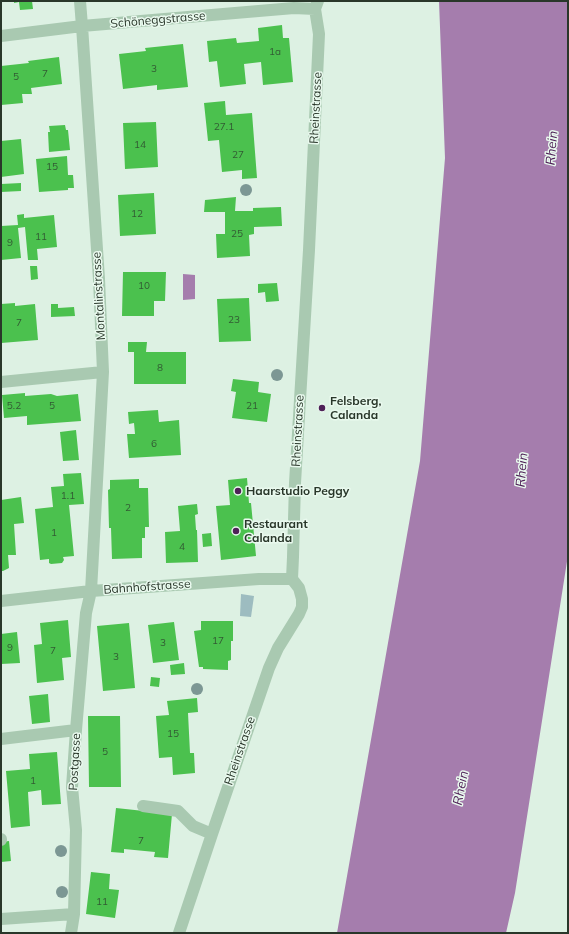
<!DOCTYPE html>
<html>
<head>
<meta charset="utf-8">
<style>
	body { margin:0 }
	#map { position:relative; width:569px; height:934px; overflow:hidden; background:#ddf1e3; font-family:Mulish,sans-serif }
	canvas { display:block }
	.frame { position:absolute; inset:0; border:2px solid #29372a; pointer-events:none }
</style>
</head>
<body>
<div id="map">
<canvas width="569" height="934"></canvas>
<div class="frame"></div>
</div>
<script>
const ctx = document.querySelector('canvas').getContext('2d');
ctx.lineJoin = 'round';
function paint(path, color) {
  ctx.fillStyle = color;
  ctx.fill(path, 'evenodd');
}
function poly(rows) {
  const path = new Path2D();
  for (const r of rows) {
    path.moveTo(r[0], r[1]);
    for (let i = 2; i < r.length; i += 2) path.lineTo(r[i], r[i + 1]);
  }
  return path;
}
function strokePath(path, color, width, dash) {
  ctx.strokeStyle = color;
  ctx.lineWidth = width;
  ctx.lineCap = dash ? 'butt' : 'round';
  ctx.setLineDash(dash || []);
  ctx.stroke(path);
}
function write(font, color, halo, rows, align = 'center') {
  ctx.font = font + ' Mulish,sans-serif';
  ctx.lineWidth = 3;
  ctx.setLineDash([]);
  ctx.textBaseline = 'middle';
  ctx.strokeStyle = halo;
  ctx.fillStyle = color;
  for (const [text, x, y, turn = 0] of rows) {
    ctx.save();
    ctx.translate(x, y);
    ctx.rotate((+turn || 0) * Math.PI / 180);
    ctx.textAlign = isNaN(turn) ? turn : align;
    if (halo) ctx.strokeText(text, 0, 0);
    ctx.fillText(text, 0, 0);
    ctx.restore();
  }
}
const green = poly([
	[241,594,254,596,251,617,240,616]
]);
const water = poly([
	[439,1,568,1,568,555,515,893,506,933,337,933,420,461,445,158],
	[183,274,195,275,195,299,183,300]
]);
const building = poly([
	[14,1,32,1,33,9,20,10,19,2,14,3],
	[282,25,283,38,289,38,293,82,263,85,261,62,244,64,246,84,220,87,217,61,209,62,207,41,236,38,237,43,259,41,258,28],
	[183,44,188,87,157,90,157,85,123,89,119,54,146,51,145,48],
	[59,57,62,84,31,88,32,94,22,94,23,103,1,105,1,66,29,63,28,61],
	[225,101,226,115,252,113,257,178,242,179,242,170,222,172,219,140,208,141,204,103],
	[156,122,158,167,125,169,123,123],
	[65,125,66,130,68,130,70,150,49,152,48,132,50,132,49,126],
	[21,139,24,174,1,177,1,141],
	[67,156,68,175,73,175,74,188,68,188,68,190,39,192,36,159],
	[21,183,21,191,1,192,1,184],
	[154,193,156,234,120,236,118,195],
	[236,197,235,211,253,211,253,208,281,207,282,226,254,227,254,234,249,235,250,256,217,258,216,234,225,234,225,212,204,212,205,200],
	[24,214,24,218,54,215,57,247,37,249,38,260,28,260,25,227,18,228,21,258,1,260,1,226,18,225,17,215],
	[30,266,37,266,38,279,31,280],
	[123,272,166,272,165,301,154,301,154,316,122,316],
	[277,283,279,301,266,302,265,292,258,293,258,284],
	[249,298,251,341,219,342,217,299],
	[15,303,15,306,35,304,38,340,1,343,1,304],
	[51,304,58,304,58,308,74,307,75,316,51,317],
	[128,342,147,342,146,352,186,352,186,384,134,384,134,352,128,352],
	[233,379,259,382,258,392,271,394,267,422,232,418,236,392,231,391],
	[25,393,25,396,51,394,57,396,78,394,81,421,27,425,27,416,4,418,2,395],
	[158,410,159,422,179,420,181,455,129,458,127,434,135,434,134,423,129,424,128,412],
	[76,430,79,460,63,461,60,432],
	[81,473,84,504,69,505,74,556,63,557,64,560,62,563,51,564,49,563,49,559,40,560,35,509,53,507,51,487,64,486,63,474],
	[247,478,249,503,251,503,256,556,221,560,216,506,230,505,228,480],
	[139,479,139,488,148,488,149,527,145,527,145,538,142,538,142,558,112,559,111,528,109,528,108,490,110,489,110,480],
	[21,497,24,523,14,524,16,555,8,555,9,568,3,571,1,571,1,500],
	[197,504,198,514,195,515,196,530,197,530,198,562,166,563,165,532,180,531,178,506],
	[211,533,212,546,203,547,202,534],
	[68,620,71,657,62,658,64,680,37,683,34,645,42,644,40,623],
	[201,621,233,621,233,641,231,641,231,660,228,661,228,670,203,669,203,667,199,667,194,631,201,630],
	[174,622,179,660,153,663,148,625],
	[129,623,135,688,103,691,97,626],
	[17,632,20,663,1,664,1,634],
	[184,663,185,674,171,675,170,665],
	[151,677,160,678,159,687,150,686],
	[48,694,50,722,32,724,29,696],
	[197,698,198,712,188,713,190,753,194,753,195,773,173,775,172,757,159,758,156,716,169,715,167,701],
	[88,716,120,716,121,787,89,787],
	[57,752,61,804,42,805,41,790,28,792,30,826,11,828,6,771,30,769,29,754],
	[116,808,172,814,168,858,154,857,155,852,124,849,124,853,111,852],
	[9,841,11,861,1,862,1,842],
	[91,872,110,874,109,889,119,890,115,918,86,914]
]);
const minor = poly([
	[1,36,82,26,294,8,315,9],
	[1,382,103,372],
	[1,601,91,591,259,579,292,579],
	[1,739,76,730],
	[143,806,178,811,193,826,212,834],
	[1,839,1,840],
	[1,919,74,914],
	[71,933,74,914,76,830,72,787,76,730,86,613,91,591,103,372,99,279,82,26,80,1],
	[179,933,212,834,269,668,278,648,299,614,302,607,302,599,299,588,292,579,293,557,295,483,309,250,319,34,315,9,318,1]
]);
const trees = [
	[246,190],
	[277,375],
	[197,689],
	[61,851],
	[62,892]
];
const markers = [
	[322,408,4,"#4e2057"],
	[238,491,4,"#4e2057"],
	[236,531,4,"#4e2057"]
];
const numberNames = [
	["1a",275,52],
	["3",154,69],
	["7",45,74],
	["5",16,77],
	["27.1",224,127],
	["14",140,145],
	["27",238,155],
	["15",52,167],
	["12",137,214],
	["25",237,234],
	["11",41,237],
	["9",10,243],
	["10",144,286],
	["23",234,320],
	["7",19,323],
	["8",160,368],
	["5.2",14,406],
	["5",52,406],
	["21",252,406],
	["6",154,444],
	["1.1",68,496],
	["2",128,508],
	["1",54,533],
	["4",182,547],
	["17",218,641],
	["3",163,643],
	["9",10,648],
	["7",53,651],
	["3",116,657],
	["15",173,734],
	["5",105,752],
	["1",33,781],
	["7",141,841],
	["11",102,902]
];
const streetNames = [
	["Schöneggstrasse",158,20,-5],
	["Rheinstrasse",316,108,-87],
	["Montalinstrasse",99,296,-93],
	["Rheinstrasse",298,431,-87],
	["Bahnhofstrasse",147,587,-4],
	["Rheinstrasse",240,751,-71],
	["Postgasse",75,762,-87]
];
const poiNames = [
	["Felsberg,",330,401],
	["Calanda",330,415],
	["Haarstudio Peggy",246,491],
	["Restaurant",244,524],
	["Calanda",244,538]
];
const waterNames = [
	["Rhein",552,148,-85],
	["Rhein",522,470,-85],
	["Rhein",461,788,-79]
];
paint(green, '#9dbcc0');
paint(water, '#a57dad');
paint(building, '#4bc14e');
strokePath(minor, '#a9c9b1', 12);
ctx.fillStyle = '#7c9794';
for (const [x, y] of trees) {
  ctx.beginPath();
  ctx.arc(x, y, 6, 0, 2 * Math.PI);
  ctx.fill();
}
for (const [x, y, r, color] of markers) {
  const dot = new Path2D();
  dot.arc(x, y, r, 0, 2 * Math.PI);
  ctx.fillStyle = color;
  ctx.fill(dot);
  strokePath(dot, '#e9f9ee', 1.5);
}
write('10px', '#325a33', null, numberNames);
write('12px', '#29372a', '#e9f9ee', streetNames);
write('bold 12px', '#29372a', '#e9f9ee', poiNames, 'left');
write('italic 13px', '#4e2057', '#e9f9ee', waterNames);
</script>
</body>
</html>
